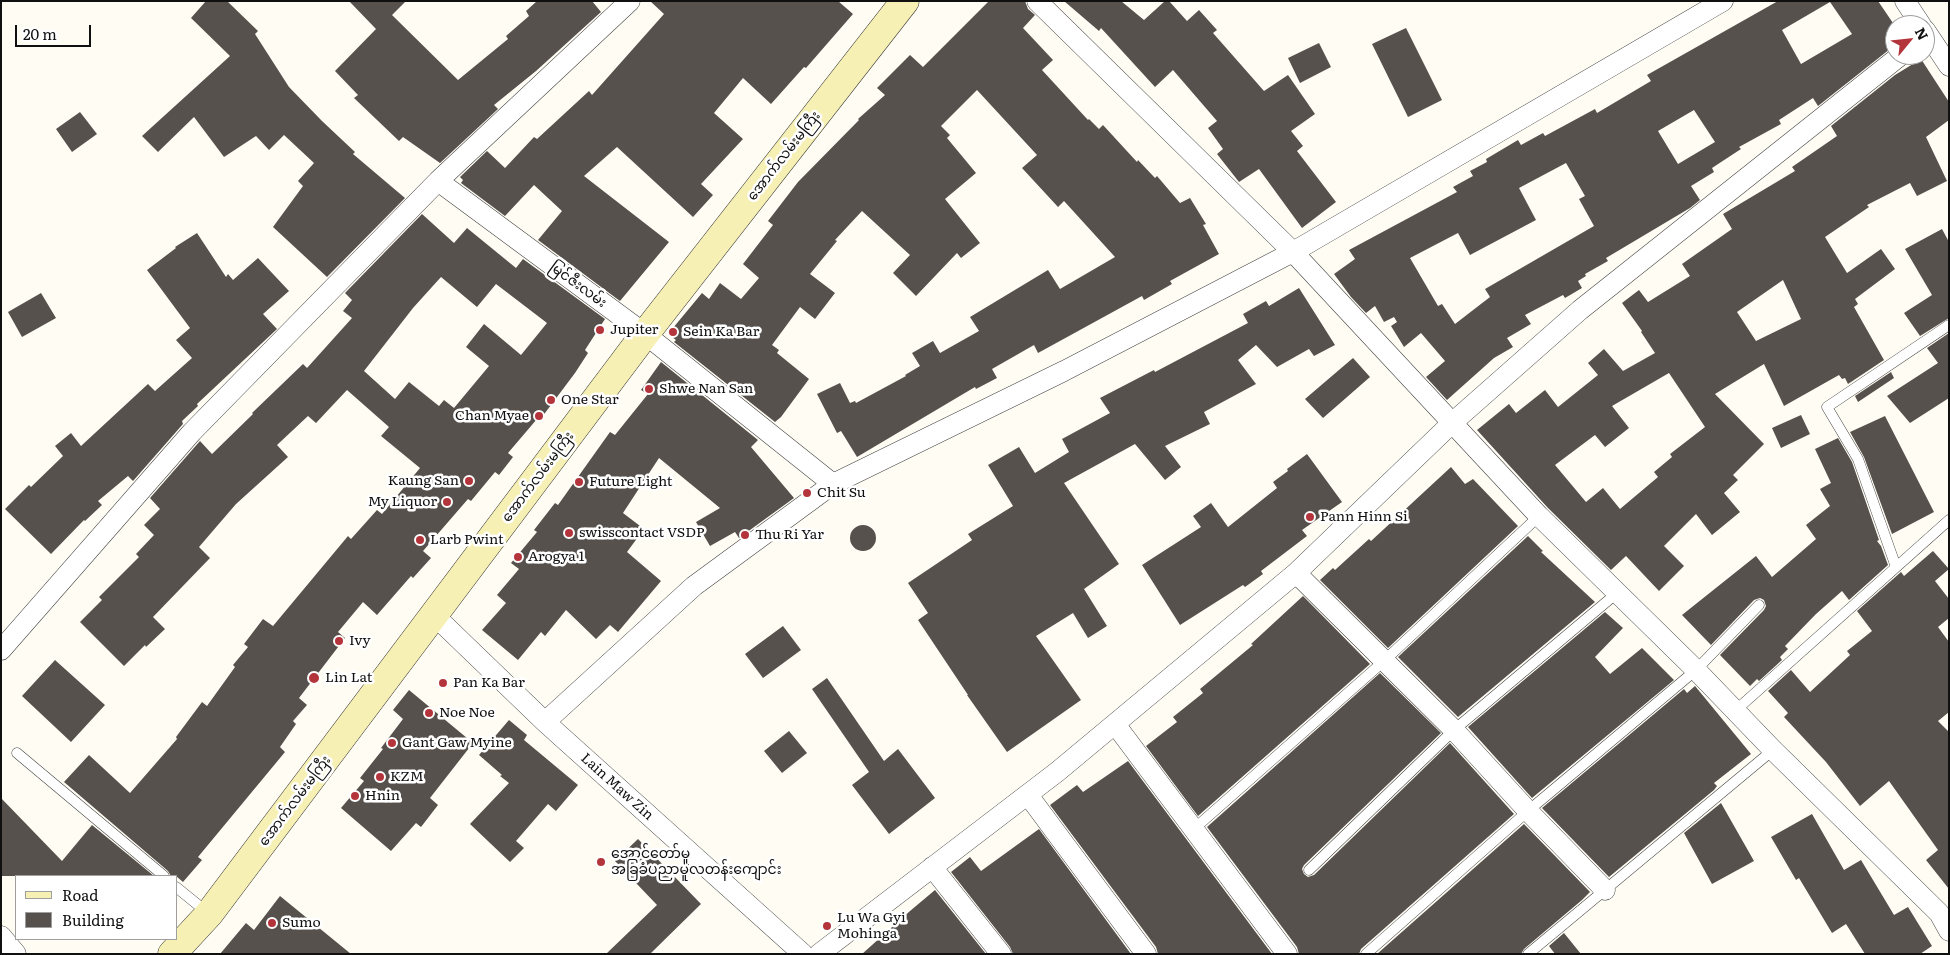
<!DOCTYPE html>
<html>
<head>
<meta charset="utf-8">
<style>
	body { margin:0 }
	#map { position:relative; width:1950px; height:955px; overflow:hidden; background:#fefcf3; font-family:Literata,serif }
	canvas { display:block }
	.frame { position:absolute; inset:0; border:2px solid #101010; pointer-events:none }
	.legend { position:absolute; left:15px; top:875px; width:162px; height:65px; box-sizing:border-box; background:#fff; border:1px solid #9f9f9f; margin:0; padding:6px 9px; list-style:none; font-size:15px; color:#101010 }
	.legend li { display:flex; align-items:center; gap:10px; height:25px }
	.legend b { width:25px; border:1px solid #9f9f9f }
	.north { position:absolute; left:1885px; top:15px; width:50px; height:50px; box-sizing:border-box; background:#fff; border:1px solid #9f9f9f; border-radius:50%; rotate:62deg; font-size:14px; font-weight:700; line-height:20px; text-align:center; color:#101010 }
	.north::after { content:''; display:block; margin:auto; width:18px; height:22px; background:#b3343a; clip-path:polygon(50% 0,100% 100%,50% 72%,0 100%) }
	.scale { position:absolute; left:15px; top:25px; width:76px; height:22px; box-sizing:border-box; border:2px solid #101010; border-top:0; padding-left:6px; font-size:15px; line-height:18px; white-space:nowrap; color:#101010; -webkit-text-stroke:4px #fff; paint-order:stroke }
</style>
</head>
<body>
<div id="map">
<canvas width="1950" height="955"></canvas>
<div class="frame"></div>
<ul class="legend">
<li><b style="height:6px;background:#f7f0b5"></b>Road</li>
<li><b style="height:14px;background:#57514d"></b>Building</li>
</ul>
<div class="north">N</div>
<div class="scale">20 m</div>
</div>
<script>
const ctx = document.querySelector('canvas').getContext('2d');
ctx.lineJoin = 'round';
function paint(path, color) {
  ctx.fillStyle = color;
  ctx.fill(path, 'evenodd');
}
function poly(rows) {
  const path = new Path2D();
  for (const r of rows) {
    if (r.length === 3) {
      path.moveTo(r[0] + r[2], r[1]);
      path.arc(r[0], r[1], r[2], 0, 2 * Math.PI);
      continue;
    }
    path.moveTo(r[0], r[1]);
    for (let i = 2; i < r.length; i += 2) path.lineTo(r[i], r[i + 1]);
  }
  return path;
}
function strokePath(path, color, width, dash) {
  ctx.strokeStyle = color;
  ctx.lineWidth = width;
  ctx.lineCap = dash ? 'butt' : 'round';
  ctx.setLineDash(dash || []);
  ctx.stroke(path);
}
function write(font, color, halo, rows, align = 'center') {
  ctx.font = font + ' Literata,"Noto Sans Myanmar",serif';
  ctx.lineWidth = 5;
  ctx.setLineDash([]);
  ctx.textBaseline = 'middle';
  ctx.strokeStyle = halo;
  ctx.fillStyle = color;
  for (const [text, x, y, turn = 0] of rows) {
    ctx.save();
    ctx.translate(x, y);
    ctx.rotate((+turn || 0) * Math.PI / 180);
    ctx.textAlign = isNaN(turn) ? turn : align;
    if (halo) ctx.strokeText(text, 0, 0);
    ctx.fillText(text, 0, 0);
    ctx.restore();
  }
}
const building = poly([
	[206,1,227,1,258,31,255,34,289,87,322,121,355,152,353,154,405,198,327,277,273,227,303,186,298,181,314,163,284,135,269,150,256,136,224,157,194,117,158,152,142,136,230,56,191,18],
	[349,1,406,1,392,15,458,80,508,39,506,36,529,16,526,11,537,1,592,1,601,12,536,71,494,105,498,109,440,163,403,137,399,141,354,98,358,95,335,71,376,29],
	[650,1,838,1,853,14,806,68,804,67,771,104,743,78,714,113,743,139,701,184,713,195,693,217,617,147,584,176,669,242,620,301,538,240,562,211,534,185,505,216,461,183,463,180,460,177,487,151,505,168,534,137,537,139,589,91,592,95,664,14],
	[989,1,1025,1,1028,9,1035,15,1023,28,1053,60,1042,70,1088,120,1089,119,1099,129,1103,125,1137,162,1138,160,1155,178,1157,176,1180,203,1190,198,1206,224,1203,225,1219,254,1170,281,1172,284,1144,300,1142,296,1038,353,1034,345,992,369,997,378,976,389,975,387,857,457,841,431,837,433,817,394,840,383,850,403,855,401,856,403,906,376,905,375,920,366,912,353,933,341,940,353,979,331,970,317,1048,270,1060,289,1115,257,1064,201,1058,207,1022,168,1037,155,977,90,941,126,950,135,947,138,976,173,945,199,980,243,961,258,957,253,916,296,893,273,910,255,862,211,835,240,837,241,810,274,835,293,815,319,800,307,772,345,779,350,777,353,809,379,781,417,775,422,674,342,676,340,668,334,702,293,709,299,720,283,741,299,759,278,743,264,773,225,768,221,798,182,859,120,858,119,885,95,877,88,910,55,923,67],
	[1064,1,1121,1,1144,20,1165,1,1169,1,1187,21,1199,10,1217,30,1213,33,1264,91,1288,75,1315,114,1291,131,1303,146,1297,151,1336,202,1302,228,1259,169,1239,182,1217,154,1223,149,1208,128,1217,121,1173,70,1155,87,1101,28,1099,31],
	[1778,1,1878,1,1895,26,1895,45,1818,106,1813,98,1779,120,1781,124,1739,147,1741,149,1712,168,1714,172,1691,186,1700,200,1690,208,1606,258,1608,261,1585,274,1586,276,1578,281,1582,288,1565,298,1563,295,1525,315,1531,324,1507,338,1513,347,1494,358,1447,400,1426,377,1445,361,1421,333,1404,347,1391,326,1397,322,1394,317,1384,322,1375,306,1366,313,1351,297,1334,274,1355,259,1349,250,1457,192,1453,187,1473,176,1470,171,1487,162,1486,159,1518,140,1521,145,1543,133,1545,136,1595,109,1597,113,1651,81,1647,75],
	[1830,2,1852,34,1801,64,1782,30],
	[1694,110,1715,142,1678,164,1658,131],
	[1566,163,1585,196,1579,199,1594,226,1485,289,1490,297,1455,324,1442,304,1438,306,1410,258,1458,233,1470,255,1536,220,1519,188],
	[1406,28,1442,100,1408,117,1372,44],
	[1319,43,1331,67,1300,83,1288,58],
	[1921,59,1949,102,1949,120,1926,137,1947,181,1917,196,1910,183,1867,205,1869,207,1825,237,1847,273,1881,249,1895,269,1855,299,1858,304,1854,307,1884,360,1848,384,1845,378,1842,379,1839,375,1784,406,1764,364,1715,394,1764,444,1733,475,1738,480,1724,493,1740,512,1712,535,1696,514,1664,546,1684,566,1659,591,1626,556,1611,570,1548,508,1477,430,1509,404,1516,413,1545,390,1558,407,1598,375,1588,363,1604,349,1623,371,1655,353,1641,332,1642,331,1622,303,1639,290,1648,302,1690,276,1682,264,1732,229,1723,214,1795,171,1792,167,1837,136,1831,126,1895,75],
	[1783,280,1801,319,1756,341,1737,312],
	[1669,373,1705,427,1670,454,1672,457,1654,472,1658,477,1620,509,1603,488,1586,502,1555,465,1595,435,1605,447,1629,428,1612,406],
	[80,112,97,134,72,152,56,129],
	[422,214,454,243,467,228,516,268,523,259,605,319,585,350,588,353,575,373,539,421,537,419,508,453,513,457,499,475,495,472,471,501,468,499,423,551,431,558,413,578,411,576,377,615,363,602,338,632,345,638,299,698,307,705,293,721,296,724,280,747,285,752,198,857,202,860,183,882,176,876,171,876,168,871,64,782,89,755,130,793,177,739,176,737,202,702,207,706,235,667,233,665,248,647,244,644,263,619,273,626,348,536,351,539,377,510,382,514,420,468,381,436,389,427,347,390,316,423,308,416,277,445,288,457,236,504,199,547,210,558,153,617,165,629,146,647,145,645,124,666,80,622,102,600,99,597,139,557,136,554,154,535,144,525,160,509,150,498,200,441,212,454,253,414,252,413,303,364,307,368,352,318,343,311,352,300,345,293],
	[441,277,477,307,496,284,547,323,521,355,484,324,466,347,489,366,454,408,444,400,439,406,409,382,395,399,364,371,413,308],
	[1942,229,1949,242,1949,318,1920,336,1904,313,1932,295,1905,249],
	[197,233,226,277,228,274,233,280,258,258,289,291,263,314,277,329,197,404,198,406,182,421,183,424,133,481,128,476,98,501,102,505,85,521,84,520,51,554,5,509,29,485,31,487,63,456,55,446,71,433,81,446,148,384,155,391,192,358,176,340,190,328,147,270,176,248,175,247],
	[1299,288,1335,345,1314,356,1309,349,1277,367,1256,345,1238,360,1256,384,1204,412,1210,424,1165,446,1181,467,1165,480,1135,444,1064,483,1119,564,1084,589,1107,626,1088,638,1073,613,1036,636,1081,700,1007,752,967,695,968,695,918,620,928,613,908,583,972,540,968,534,1013,506,988,465,1019,447,1035,473,1069,452,1062,439,1110,413,1100,398,1154,370,1155,372,1248,323,1243,314,1266,301,1269,306],
	[41,293,56,318,22,337,8,312],
	[1949,333,1949,398,1910,423,1887,396,1938,363,1927,348],
	[1353,358,1370,377,1323,418,1305,399],
	[661,362,758,440,751,447,794,498,739,538,735,532,710,546,696,522,720,508,659,458,623,513,644,529,627,552,661,581,618,632,610,625,596,639,566,610,545,636,541,632,518,660,482,630,506,603,497,595,519,569,511,563,537,532,534,530,555,503,558,505,610,432,615,435,648,394,641,390],
	[1891,372,1894,378,1858,402,1855,396],
	[1801,415,1810,434,1781,448,1772,428],
	[1885,416,1934,512,1892,534,1864,457,1850,432],
	[1838,438,1852,462,1879,540,1877,541,1881,546,1888,565,1849,600,1842,591,1816,614,1785,646,1788,649,1780,657,1782,660,1759,681,1757,679,1750,686,1720,655,1764,610,1766,606,1764,600,1760,598,1754,600,1711,645,1682,615,1756,556,1772,577,1816,539,1806,525,1830,506,1820,489,1831,483,1815,449],
	[1307,454,1342,502,1302,530,1307,536,1261,571,1263,574,1245,587,1243,585,1180,625,1142,565,1201,527,1193,516,1211,503,1228,527,1277,488,1273,482,1288,471,1287,469],
	[1451,467,1465,484,1473,479,1518,526,1388,648,1320,580,1333,568,1335,570,1369,539,1371,541],
	[863,538,13],
	[1528,536,1543,551,1541,552,1595,602,1458,717,1398,657],
	[1933,551,1949,569,1935,581,1949,599,1949,618,1938,627,1949,642,1949,712,1938,721,1949,732,1949,889,1926,860,1938,850,1889,781,1860,806,1826,762,1784,717,1788,713,1768,691,1791,670,1810,692,1850,655,1847,651,1872,631,1857,611,1901,572,1904,576],
	[1303,596,1370,664,1198,816,1146,746,1177,722,1173,717,1203,693,1200,689,1253,645,1251,644],
	[1605,612,1623,628,1595,657,1610,674,1642,648,1674,680,1532,798,1468,727],
	[783,626,801,650,763,678,745,654],
	[55,660,105,705,71,742,22,696],
	[1380,673,1441,733,1304,865,1302,869,1304,874,1308,877,1314,875,1450,743,1514,814,1361,949,1359,954,1299,954,1297,947,1207,827],
	[827,678,884,761,898,749,935,798,889,834,852,785,869,772,812,689],
	[1695,686,1751,754,1714,783,1717,786,1714,790,1609,877,1542,808,1684,689,1687,693],
	[409,690,473,743,430,798,438,805,421,827,416,823,391,851,341,808,364,781,360,778,383,749,381,748,403,719,393,710],
	[509,720,527,735,524,740,578,785,556,811,548,804,516,841,524,848,510,862,470,824,509,783,500,776,502,775,479,755],
	[789,731,807,753,782,773,764,751],
	[1128,761,1272,954,1158,954,1156,947,1050,805,1077,785,1083,792],
	[1,798,62,861,92,825,154,876,1,876],
	[1721,803,1754,861,1712,884,1684,833],
	[1812,814,1844,870,1861,860,1894,915,1908,907,1932,946,1920,954,1865,954,1846,924,1832,933,1799,878,1796,880,1771,837],
	[1524,824,1590,892,1582,900,1524,949,1521,954,1377,954],
	[1039,829,1131,954,1013,954,1010,947,951,872,970,857,981,871],
	[638,839,701,904,650,954,606,954,657,905,615,861],
	[935,890,986,954,862,954,910,911],
	[280,896,351,954,220,954,246,923,254,930],
	[1564,933,1581,954,1555,954,1549,946]
]);
const lane = poly([
	[1896,567,1858,459,1827,407,1949,325],
	[1735,711,1949,520],
	[17,753,164,876],
	[1195,828,1384,661,1539,516],
	[1309,870,1454,730,1617,593],
	[176,887,208,913],
	[1366,954,1528,811,1696,670,1759,605],
	[1528,954,1773,750]
]);
const street = poly([
	[1037,1,1293,252,1539,516,1696,670,1773,750,1939,913,1949,931],
	[1905,1,1921,25],
	[1925,30,1949,66],
	[438,181,645,334,833,484],
	[1296,573,1454,730,1528,811,1605,890],
	[435,616,545,722,803,954],
	[1,650,192,432,438,181,630,1],
	[545,722,694,586,833,484,1064,371,1293,252,1723,1],
	[1115,724,1287,954],
	[1028,795,1146,954],
	[932,867,1001,954],
	[1,936,16,954],
	[819,954,1057,772,1296,573,1452,423,1580,310,1901,55]
]);
const secondary = poly([
	[172,954,209,914,645,334,905,1]
]);
const markers = [
	[600,330,5,"#b3343a"],
	[673,332,5,"#b3343a"],
	[649,389,5,"#b3343a"],
	[551,400,5,"#b3343a"],
	[539,416,5,"#b3343a"],
	[469,481,5,"#b3343a"],
	[579,482,5,"#b3343a"],
	[807,493,5,"#b3343a"],
	[447,502,5,"#b3343a"],
	[1310,517,5,"#b3343a"],
	[569,533,5,"#b3343a"],
	[745,535,5,"#b3343a"],
	[420,540,5,"#b3343a"],
	[518,557,5,"#b3343a"],
	[339,641,5,"#b3343a"],
	[314,678,6,"#b3343a"],
	[443,683,5,"#b3343a"],
	[429,713,5,"#b3343a"],
	[392,743,5,"#b3343a"],
	[380,777,5,"#b3343a"],
	[355,796,5,"#b3343a"],
	[601,862,5,"#b3343a"],
	[272,923,5,"#b3343a"],
	[827,926,5,"#b3343a"]
];
const streetNames = [
	["အောက်လမ်းမကြီး",784,156,-52],
	["မြင်ဇီးလမ်း",578,285,36],
	["အောက်လမ်းမကြီး",538,477,-53],
	["Lain Maw Zin",617,787,42],
	["အောက်လမ်းမကြီး",295,801,-53]
];
const poiNames = [
	["Jupiter",610,330],
	["Sein Ka Bar",683,332],
	["Shwe Nan San",659,389],
	["One Star",561,400],
	["Chan Myae",529,416,"right"],
	["Kaung San",459,481,"right"],
	["Future Light",589,482],
	["Chit Su",817,493],
	["My Liquor",437,502,"right"],
	["Pann Hinn Si",1320,517],
	["swisscontact VSDP",579,533],
	["Thu Ri Yar",755,535],
	["Larb Pwint",430,540],
	["Arogya 1",528,557],
	["Ivy",349,641],
	["Lin Lat",325,678],
	["Pan Ka Bar",453,683],
	["Noe Noe",439,713],
	["Gant Gaw Myine",402,743],
	["KZM",390,777],
	["Hnin",365,796],
	["အောင်တော်မူ",611,854],
	["အခြခံပညာမူလတန်းကျောင်း",611,870],
	["Lu Wa Gyi",837,918],
	["Mohinga",837,934],
	["Sumo",282,923]
];
paint(building, '#57514d');
strokePath(lane, '#434343', 11);
strokePath(street, '#434343', 21);
strokePath(secondary, '#323232', 29);
strokePath(lane, '#fff', 10);
strokePath(street, '#fff', 20);
strokePath(secondary, '#f7f0b5', 28);
for (const [x, y, r, color] of markers) {
  const dot = new Path2D();
  dot.arc(x, y, r, 0, 2 * Math.PI);
  ctx.fillStyle = color;
  ctx.fill(dot);
  strokePath(dot, '#fff', 2);
}
write('14px', '#101010', '#fff', streetNames);
write('14px', '#101010', '#fff', poiNames, 'left');
</script>
</body>
</html>
